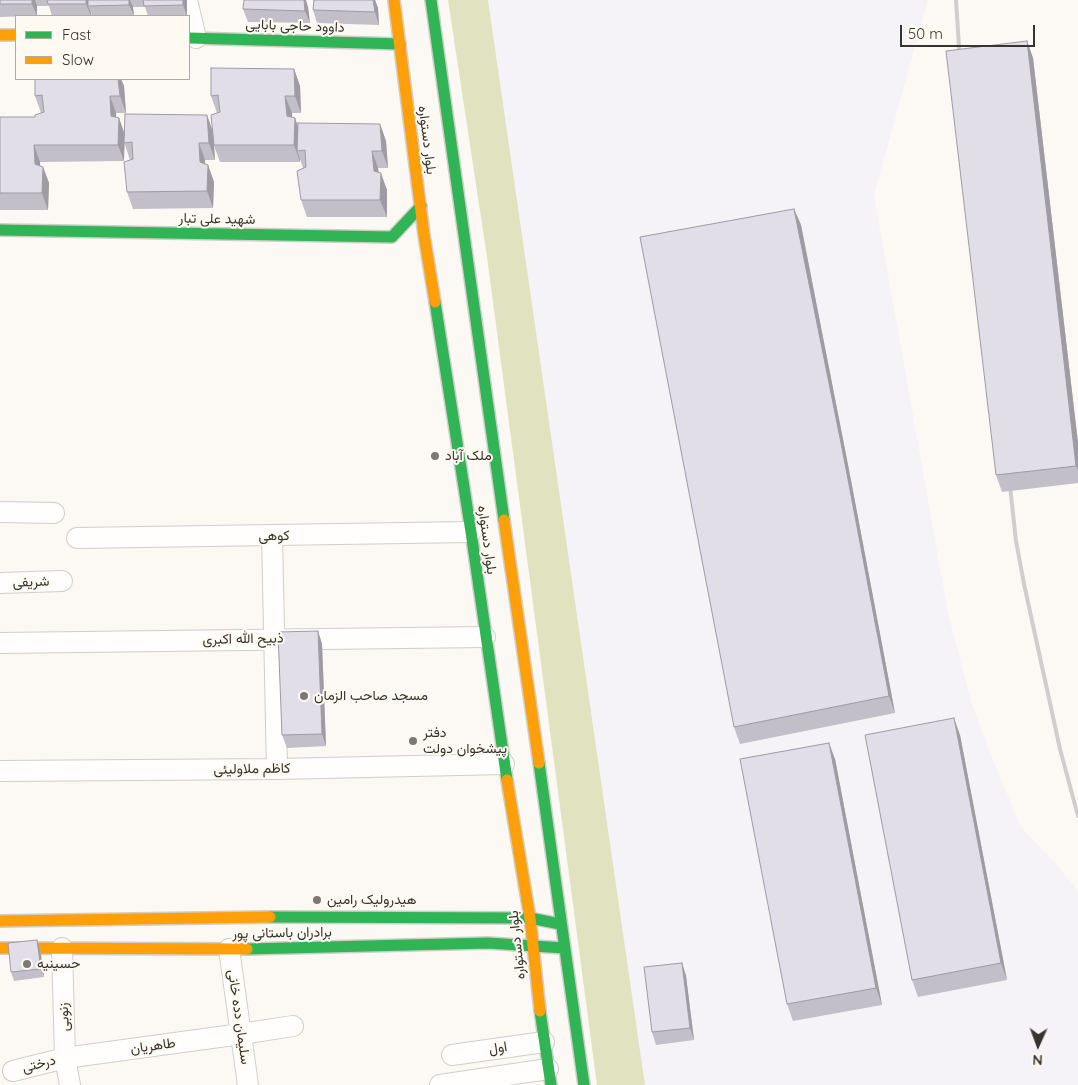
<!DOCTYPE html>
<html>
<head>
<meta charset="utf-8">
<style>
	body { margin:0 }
	#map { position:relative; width:1078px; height:1085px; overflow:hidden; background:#fcf9f4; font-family:Quicksand,sans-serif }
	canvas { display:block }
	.legend { position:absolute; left:15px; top:15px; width:175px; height:65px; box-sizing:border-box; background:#fffaf1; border:1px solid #afaaa3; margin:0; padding:6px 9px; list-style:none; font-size:15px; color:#37332e }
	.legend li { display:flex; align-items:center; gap:10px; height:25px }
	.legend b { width:25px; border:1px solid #afaaa3 }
	.north { position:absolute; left:1013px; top:1020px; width:50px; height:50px; -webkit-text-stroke:4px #fffaf1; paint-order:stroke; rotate:182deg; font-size:14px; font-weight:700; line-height:20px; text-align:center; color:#37332e }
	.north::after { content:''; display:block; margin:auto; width:18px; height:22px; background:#37332e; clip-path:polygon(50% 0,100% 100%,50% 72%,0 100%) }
	.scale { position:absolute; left:900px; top:25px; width:135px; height:22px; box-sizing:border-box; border:2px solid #37332e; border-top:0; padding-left:6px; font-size:15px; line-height:18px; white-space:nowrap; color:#37332e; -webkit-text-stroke:4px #fffaf1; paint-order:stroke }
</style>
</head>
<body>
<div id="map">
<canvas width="1078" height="1085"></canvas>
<ul class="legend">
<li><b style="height:6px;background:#30b455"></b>Fast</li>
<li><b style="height:6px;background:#ff9f0a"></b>Slow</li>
</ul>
<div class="north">N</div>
<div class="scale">50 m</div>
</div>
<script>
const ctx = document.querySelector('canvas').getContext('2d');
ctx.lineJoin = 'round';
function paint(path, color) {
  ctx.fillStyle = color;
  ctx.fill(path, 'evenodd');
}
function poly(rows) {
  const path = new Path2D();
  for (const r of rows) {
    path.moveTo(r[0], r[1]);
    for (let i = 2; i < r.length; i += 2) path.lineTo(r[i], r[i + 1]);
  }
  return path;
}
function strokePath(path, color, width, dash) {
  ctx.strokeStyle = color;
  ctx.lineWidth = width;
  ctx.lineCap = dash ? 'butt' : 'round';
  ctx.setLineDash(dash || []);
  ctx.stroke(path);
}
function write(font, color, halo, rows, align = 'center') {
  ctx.font = font + ' Quicksand,Vazirmatn,sans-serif';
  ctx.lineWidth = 4;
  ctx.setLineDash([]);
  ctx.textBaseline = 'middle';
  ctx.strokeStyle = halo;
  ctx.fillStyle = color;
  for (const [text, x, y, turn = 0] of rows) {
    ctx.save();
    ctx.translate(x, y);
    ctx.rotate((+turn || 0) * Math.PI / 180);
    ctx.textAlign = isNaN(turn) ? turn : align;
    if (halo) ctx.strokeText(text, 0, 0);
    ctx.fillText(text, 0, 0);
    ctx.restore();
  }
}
const industrial = poly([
	[488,0,928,0,874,195,948,613,971,701,991,755,1021,827,1057,865,1078,892,1078,1085,645,1085]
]);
const green = poly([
	[448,0,488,0,645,1085,597,1085,487,257]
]);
const street = poly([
	[187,0,196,38],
	[0,512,54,513],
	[272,536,277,769],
	[77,538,471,532],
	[0,583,62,581],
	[0,643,485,637],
	[0,771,277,769,504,764],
	[62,948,65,1058,70,1085],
	[229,949,248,1085],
	[452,1055,544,1042],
	[13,1071,65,1058,241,1034,293,1026],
	[440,1085,548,1069]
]);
const fast = poly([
	[431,0,504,520],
	[189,38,400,44],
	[0,230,392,237,421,206],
	[435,302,471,532,507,780],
	[539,763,584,1085],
	[270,917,530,918,560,924],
	[247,949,488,943,564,948],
	[540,1011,551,1085]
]);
const slow = poly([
	[394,0,424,235,435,302],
	[0,35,16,35],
	[504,520,539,763],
	[507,780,530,918,540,1011],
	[0,921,270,917],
	[0,948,247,949]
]);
const rail = poly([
	[956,0,960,62],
	[1009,477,1016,541,1024,584,1060,749,1078,816]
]);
const wall = poly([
	[0,0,187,0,187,16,148,16,145,7,133,7,134,16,92,16,91,13,91,16,52,16,49,6,37,6,37,16,0,17],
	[314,0,375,0,378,8,379,25,317,23,313,10],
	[308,7,310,23,248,22,243,9],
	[1027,41,1033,58,1078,443,1078,483,1002,492,996,475],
	[294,69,300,86,301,113,292,113,292,117,295,118,298,127,380,124,386,141,388,168,378,168,379,172,387,190,387,217,307,217,301,200,303,168,300,159,300,162,220,162,214,146,215,160,205,160,205,164,208,165,214,182,213,208,133,209,127,192,130,160,125,145,124,161,40,162,40,166,43,167,49,183,48,210,0,210,0,117,35,117,41,113,35,96,35,79,121,79,124,86,126,113,116,113,116,117,119,118,124,133,207,115,212,130,217,113,211,96],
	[794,209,801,225,849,470,895,713,740,744,734,727],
	[318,631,322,644,326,746,287,748,282,735],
	[960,735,1007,980,918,997,912,980],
	[835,759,882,1005,793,1021,787,1004],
	[37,940,40,948,44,977,14,981,11,972],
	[682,963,686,976,694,1040,656,1045,652,1032]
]);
const shadedWall = poly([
	[32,0,35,0,37,6,37,16,32,4],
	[86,0,91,0,88,6,91,13,91,16,86,4],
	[129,0,130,0,133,7,134,16,129,5],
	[183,0,187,0,187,16,183,5],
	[304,0,306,0,308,7,310,23,305,11],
	[373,0,375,0,378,8,379,25,375,12],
	[1027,41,1033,58,1078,443,1078,470,1076,466],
	[294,69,300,86,301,113,295,96],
	[118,79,121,79,124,86,126,113,120,96],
	[110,96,116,113,117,133,111,116],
	[285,96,292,113,293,132,287,116],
	[207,115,213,132,215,160,209,143],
	[119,118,125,135,124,143,124,161,118,145],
	[295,118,301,135,297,151,300,159,300,162,294,145],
	[380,124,386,141,388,168,382,151],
	[199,143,205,160,206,179,200,162],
	[34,145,40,162,41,181,35,164],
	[372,151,378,168,380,188,374,171],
	[208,165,214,182,213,208,207,191],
	[43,167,49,183,48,210,42,193],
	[381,173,387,190,387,217,380,200],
	[794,209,801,225,849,470,895,713,889,696],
	[318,631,322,644,326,746,322,734],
	[954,718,960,735,1007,980,1001,963],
	[829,743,835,759,882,1005,876,988],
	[37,940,40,948,44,977,41,969],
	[682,963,686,976,694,1040,690,1028]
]);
const building = poly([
	[0,0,32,0,32,4,0,4,0,0],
	[47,0,86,0,86,4,48,4,47,0],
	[88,0,129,0,129,5,88,6,88,0],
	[143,0,183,0,183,5,144,6,143,0],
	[244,0,304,0,305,11,243,9,244,0],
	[314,0,373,0,375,12,313,10,314,0],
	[1027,41,1076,466,996,475,946,51,1027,41],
	[211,68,294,69,295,96,285,96,287,116,295,118,294,145,214,145,211,115,220,112,218,95,211,96,211,68],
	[35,79,118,79,120,96,110,96,111,116,119,118,118,145,34,145,35,164,43,167,42,193,0,193,0,117,35,117,35,115,44,112,42,95,35,96,35,79],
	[125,114,207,115,209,143,199,143,200,162,208,165,207,191,127,192,124,162,133,159,132,142,124,143,125,114],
	[298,123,380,124,382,151,372,151,374,171,381,173,380,200,301,200,297,171,306,167,305,150,297,151,298,123],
	[794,209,843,453,889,696,734,727,640,237,794,209],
	[318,631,322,734,282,735,278,632,318,631],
	[954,718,1001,963,912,980,865,735,954,718],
	[829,743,876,988,787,1004,740,759,829,743],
	[37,940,41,969,11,972,8,943,37,940],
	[682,963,690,1028,652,1032,644,967,682,963]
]);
const markers = [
	[435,456,5,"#7c7873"],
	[304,696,5,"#7c7873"],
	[413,741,5,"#7c7873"],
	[317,900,5,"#7c7873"],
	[27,964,5,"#7c7873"]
];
const streetNames = [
	["داوود حاجی بابایی",295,26,2],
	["بلوار دستواره",427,140,83],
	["شهید علی تبار",217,219,1],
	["کوهی",274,536,-1],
	["بلوار دستواره",487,540,82],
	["شریفی",31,582,-2],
	["ذبیح الله اکبری",243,639,-1],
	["کاظم ملاولیئی",252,769,-1],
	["برادران باستانی پور",282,933,-1],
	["بلوار دستواره",517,945,-96],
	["زنوبی",64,1017,-92],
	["سلیمان دده خانی",239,1017,82],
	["طاهریان",153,1046,-8],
	["اول",498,1048,-9],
	["درختی",39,1064,-14]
];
const poiNames = [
	["ملک آباد",445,456],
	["مسجد صاحب الزمان",314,696],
	["دفتر",423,733],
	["پیشخوان دولت",423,749],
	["هیدرولیک رامین",327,900],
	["حسینیه",37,964]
];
paint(industrial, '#f6f3f8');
paint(green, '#e1e2bf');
strokePath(street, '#d1cec9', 22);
strokePath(fast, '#d1cec9', 14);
strokePath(slow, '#d1cec9', 14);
strokePath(street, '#fffefd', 20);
strokePath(fast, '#30b455', 11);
strokePath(slow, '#ff9f0a', 11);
strokePath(rail, '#d0cecd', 4);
paint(wall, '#c2bfc8');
paint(shadedWall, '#9e9ba2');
paint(building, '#e2dee8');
strokePath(building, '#9e9ba2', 1);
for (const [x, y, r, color] of markers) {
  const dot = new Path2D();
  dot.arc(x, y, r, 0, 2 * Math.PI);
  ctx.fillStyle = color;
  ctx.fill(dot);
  strokePath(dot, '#fffaf1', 2);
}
write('14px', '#37332e', '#fffaf1', streetNames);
write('14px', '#37332e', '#fffaf1', poiNames, 'left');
</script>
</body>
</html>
